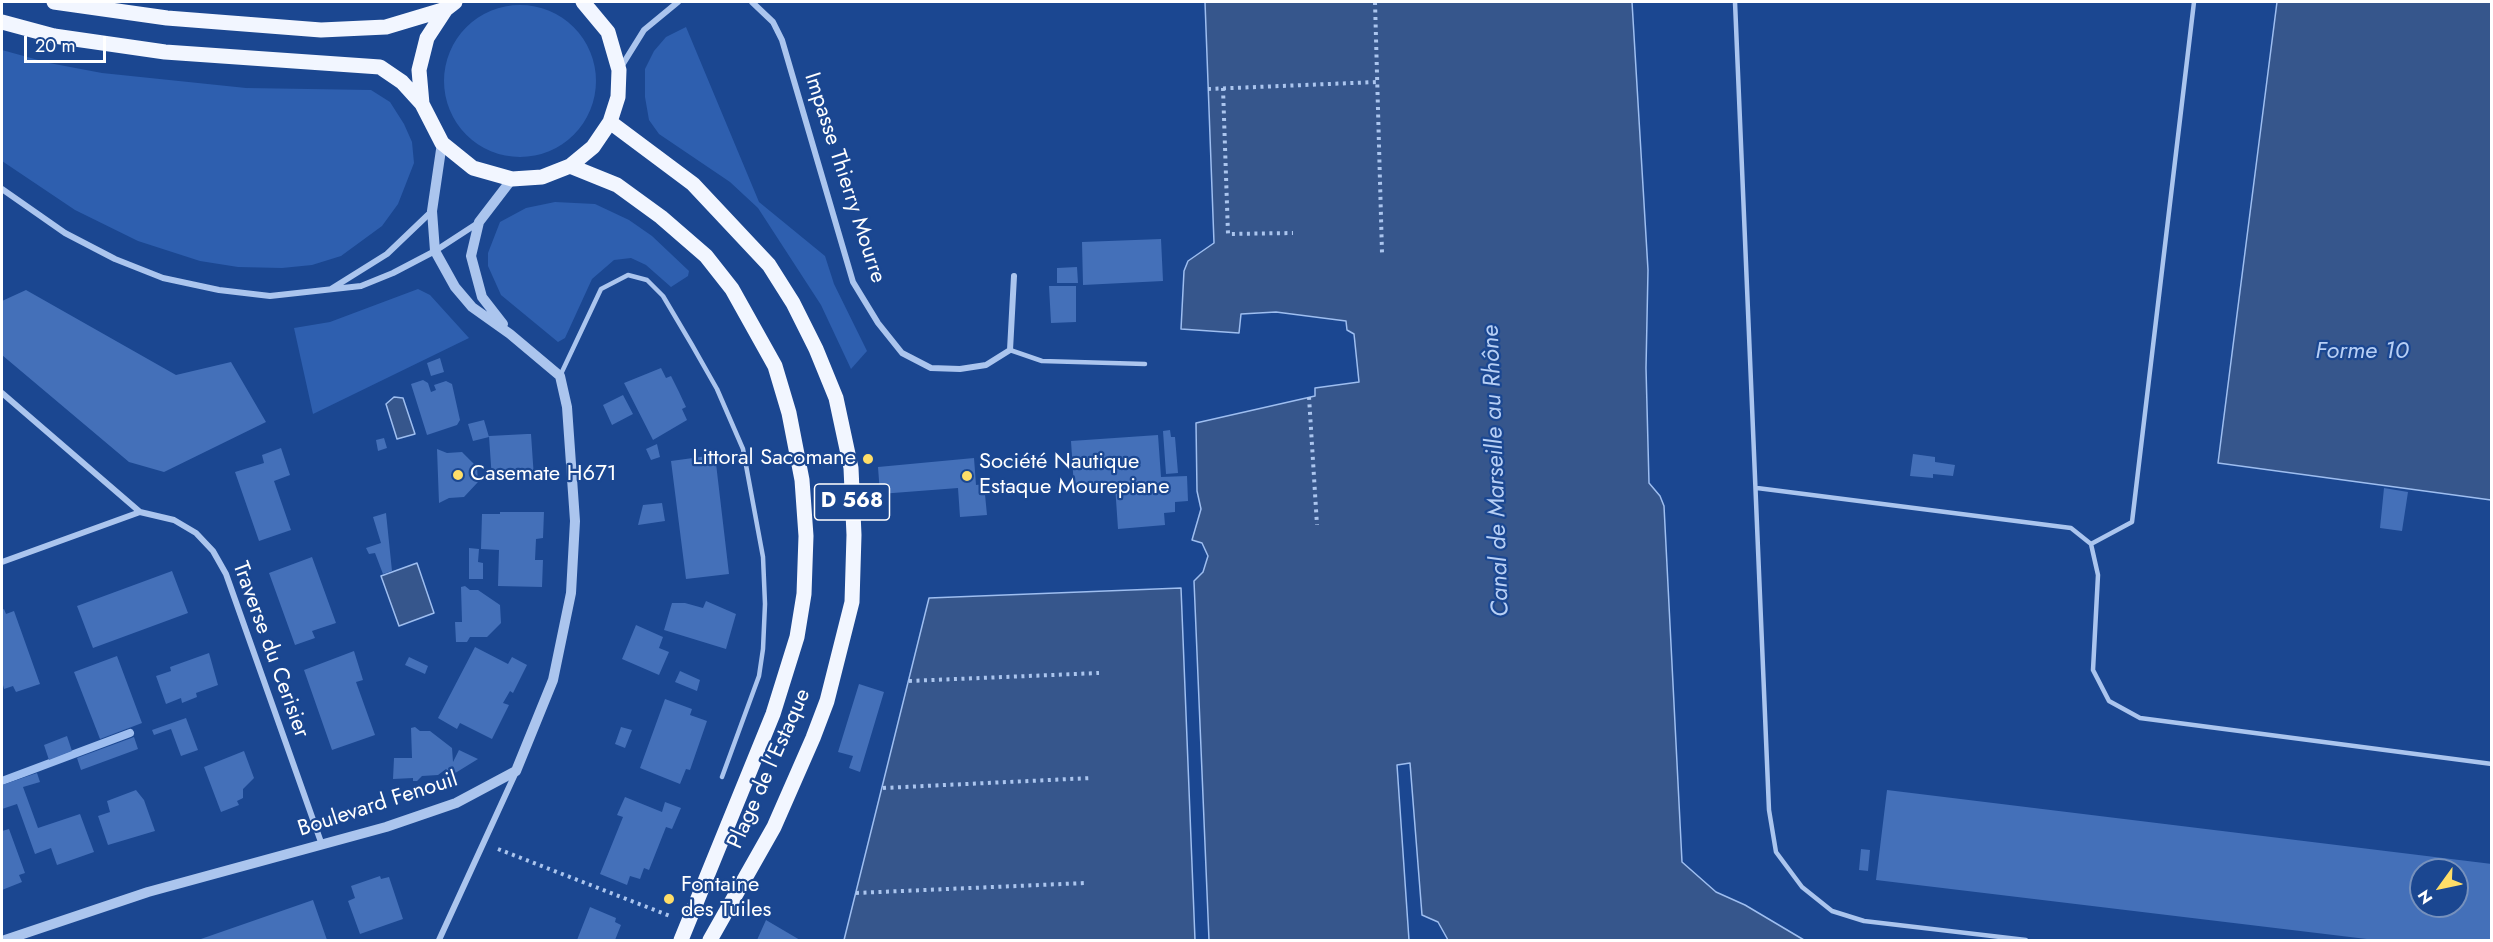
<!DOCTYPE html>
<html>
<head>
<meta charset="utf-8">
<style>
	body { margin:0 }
	#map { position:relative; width:2493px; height:942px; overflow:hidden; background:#1b4791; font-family:Jost,sans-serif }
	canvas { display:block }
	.frame { position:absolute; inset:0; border:3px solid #fff; pointer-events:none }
	.north { position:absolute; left:2409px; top:858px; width:60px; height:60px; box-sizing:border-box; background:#1b4791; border:2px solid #7691bd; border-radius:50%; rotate:237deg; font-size:16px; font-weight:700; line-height:24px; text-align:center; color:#fff }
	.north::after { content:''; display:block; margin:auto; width:21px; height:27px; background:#ffde68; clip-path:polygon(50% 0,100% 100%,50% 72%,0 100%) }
	.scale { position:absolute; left:24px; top:36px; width:82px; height:27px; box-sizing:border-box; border:3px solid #fff; border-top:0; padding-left:8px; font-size:18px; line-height:21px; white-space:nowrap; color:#fff; -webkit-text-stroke:4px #1b4791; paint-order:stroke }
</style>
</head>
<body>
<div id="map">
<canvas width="2493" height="942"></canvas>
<div class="frame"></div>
<div class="north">N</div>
<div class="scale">20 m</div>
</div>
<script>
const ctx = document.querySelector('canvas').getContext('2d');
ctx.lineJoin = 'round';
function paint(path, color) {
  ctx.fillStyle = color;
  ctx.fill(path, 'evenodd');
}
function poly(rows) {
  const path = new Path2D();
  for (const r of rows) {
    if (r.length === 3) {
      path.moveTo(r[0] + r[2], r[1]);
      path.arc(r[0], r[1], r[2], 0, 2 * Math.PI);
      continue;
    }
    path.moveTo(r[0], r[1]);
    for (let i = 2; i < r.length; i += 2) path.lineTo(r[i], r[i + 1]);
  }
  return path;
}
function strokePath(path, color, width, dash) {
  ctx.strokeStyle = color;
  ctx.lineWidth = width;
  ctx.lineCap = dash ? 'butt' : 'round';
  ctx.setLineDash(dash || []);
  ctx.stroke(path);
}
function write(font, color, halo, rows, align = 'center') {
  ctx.font = font + ' Jost,sans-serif';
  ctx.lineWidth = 4.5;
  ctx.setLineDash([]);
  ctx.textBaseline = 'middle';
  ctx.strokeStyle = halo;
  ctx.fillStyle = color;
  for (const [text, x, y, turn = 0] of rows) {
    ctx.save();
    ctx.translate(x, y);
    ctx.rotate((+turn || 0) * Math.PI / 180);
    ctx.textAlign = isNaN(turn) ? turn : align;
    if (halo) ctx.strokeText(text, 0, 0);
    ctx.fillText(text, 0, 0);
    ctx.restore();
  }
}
const green = poly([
	[520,81,76],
	[686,27,759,202,825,256,834,284,867,351,851,369,821,305,758,208,730,182,659,134,649,120,645,97,645,69,654,51,666,37],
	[2,50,49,63,102,73,246,88,371,90,390,102,404,124,412,142,414,163,398,204,382,226,341,256,312,265,282,268,238,267,200,261,138,241,75,210,2,161],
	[555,202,595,204,629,220,652,236,689,271,688,276,671,287,646,265,631,258,614,260,592,279,565,338,558,342,501,295,488,266,488,253,500,222,526,208],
	[418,289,430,295,469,338,313,414,294,328,330,322]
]);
const water = poly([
	[1205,2,1632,2,1648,270,1646,368,1649,483,1660,496,1664,506,1682,862,1716,892,1745,905,1804,940,1448,940,1438,922,1422,915,1410,763,1397,765,1409,940,1209,940,1194,581,1203,572,1208,556,1202,543,1192,540,1201,509,1197,491,1196,423,1315,396,1315,388,1359,382,1354,334,1347,330,1346,321,1276,312,1241,314,1239,333,1181,329,1184,271,1188,261,1214,243,1205,2],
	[2277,2,2491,2,2491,500,2218,463,2277,2],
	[394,397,403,398,415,434,397,439,386,404,394,397],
	[417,563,434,613,399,626,381,576,417,563],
	[1181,588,1195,940,844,940,929,598,1181,588]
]);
const stream = poly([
	[2,781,130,733]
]);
const building = poly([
	[1161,239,1163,281,1083,285,1082,242],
	[1077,267,1078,283,1057,283,1057,268],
	[1049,286,1076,286,1076,322,1051,323],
	[26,290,176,375,231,362,266,422,164,472,129,462,2,355,2,301],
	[440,358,444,372,431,376,427,363],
	[661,368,666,378,671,376,679,392,686,407,682,409,687,420,653,440,624,383],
	[423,380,428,383,431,392,436,390,434,385,446,381,452,384,460,420,457,425,427,435,411,384],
	[623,395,633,414,612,425,603,405],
	[484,420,489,437,473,441,468,424],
	[1170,430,1171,437,1175,437,1178,473,1166,474,1163,431],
	[527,434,531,434,534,478,492,480,489,436],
	[1158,435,1161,477,1187,476,1188,501,1175,502,1175,512,1164,513,1165,525,1118,529,1115,485,1074,488,1071,441],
	[384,438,387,448,378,451,376,440],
	[657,444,660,457,651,460,646,449],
	[281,448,290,475,274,481,291,530,259,541,235,472,264,463,262,455],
	[437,449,447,453,462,452,477,467,478,482,464,497,449,498,439,503],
	[1913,454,1935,457,1935,462,1955,465,1953,476,1933,474,1933,478,1910,476],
	[715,455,729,574,686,579,671,461],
	[974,458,976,485,984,484,987,515,960,517,958,488,880,494,878,467],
	[2384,488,2408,492,2402,531,2380,528],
	[662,503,665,521,638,525,643,505],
	[500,512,544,512,543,538,536,539,535,560,543,560,542,587,498,586,499,550,481,549,482,514,500,514],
	[386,513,392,571,383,574,375,553,369,554,366,548,381,543,373,517],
	[469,548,479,549,478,562,483,563,483,579,469,579],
	[312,557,336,623,312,631,315,638,295,645,269,573],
	[172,571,188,613,93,648,77,606],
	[465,586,470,590,478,590,500,605,501,623,487,637,470,637,467,642,456,642,455,622,462,622,461,587],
	[706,601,736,614,726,649,664,630,672,603,685,603,703,608],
	[4,609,6,614,14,611,40,684,16,692,13,686,4,689,2,681,2,610],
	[636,625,663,637,659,648,669,652,659,675,622,659],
	[475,647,508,664,512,657,527,665,513,693,510,691,503,703,509,705,492,739,460,723,457,729,438,718],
	[354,651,363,680,356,682,375,735,332,750,304,670],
	[209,653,218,685,196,693,197,697,182,703,181,698,166,704,156,676,171,671,170,667],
	[117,656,142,723,100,739,74,672],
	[409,657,428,666,425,674,405,665],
	[680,671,700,680,697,691,675,682],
	[859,684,884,692,860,772,849,768,853,756,838,752],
	[665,699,692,709,690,715,707,721,690,770,686,769,680,784,640,768],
	[186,718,198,750,181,756,171,729,154,735,152,730],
	[415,727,420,731,430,731,452,748,453,762,459,750,478,759,452,775,446,769,438,775,422,776,417,781,413,781,413,778,393,779,394,758,412,758,411,728],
	[621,727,632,730,625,748,615,744],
	[67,736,72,751,49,760,44,745],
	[134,737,138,749,81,770,77,758],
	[244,751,254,778,243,789,243,798,237,801,239,805,221,812,204,767],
	[37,773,40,782,23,787,38,828,80,814,94,852,57,865,51,848,35,854,17,804,2,809,2,785],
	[136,790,144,800,155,831,108,845,98,816,110,812,107,801],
	[1887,790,2492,864,2492,940,2375,940,1876,880],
	[2421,870,2457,870,2457,906,2421,906],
	[625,797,662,812,665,802,681,808,672,829,666,827,649,870,644,868,640,879,630,876,627,885,600,874,623,817,617,815],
	[9,829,25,873,19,875,22,882,2,890,2,831],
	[1861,849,1870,850,1868,871,1859,870],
	[380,876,381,879,389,877,403,919,360,934,348,901,355,898,351,886],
	[313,900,327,940,198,940],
	[590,907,616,918,615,922,621,925,615,940,577,940],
	[766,920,800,940,757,940]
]);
const path = poly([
	[1375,2,1382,253],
	[1223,88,1228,234,1293,233],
	[1208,89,1377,82],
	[1309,397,1317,525],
	[909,681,1099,673],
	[883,788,1091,778],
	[498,849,670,916],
	[856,893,1085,883]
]);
const service = poly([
	[1735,2,1769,810,1776,852,1802,887,1832,911,1864,921,2026,940],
	[1010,350,1042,361,1145,364],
	[560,376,601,289,628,275,647,280,663,296,692,345,717,389,743,449,763,557,765,604,763,649,759,676,722,777],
	[1757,488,2071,528,2091,544,2098,575,2093,670,2109,701,2140,718,2492,764],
	[2091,544,2132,522,2194,2]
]);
const minor = poly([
	[752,2,773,22,782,40,853,282,878,323,902,353,931,368,960,369,986,365,1010,350,1014,276],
	[621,67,644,30,678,2],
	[2,189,65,233,115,259,163,278,219,290,270,296,361,286,393,273,435,251,478,223],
	[331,289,387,254,432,211],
	[2,393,140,512],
	[2,562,140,512,174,520,196,533,213,551,226,574,322,845],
	[439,940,516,772]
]);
const tertiary = poly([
	[503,324,482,297,471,256,479,222,512,179],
	[5,940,148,892,386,827,456,803,516,771,553,680,571,593,575,521,567,407,560,376,510,334,472,307,455,287,435,251,432,211,442,143]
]);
const primary = poly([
	[54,2,167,18,321,30,386,27,446,9],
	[455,2,446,9,427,38,419,70,422,104,442,143,473,168,512,179,542,177,570,166,593,147,610,122,618,97,619,70,608,32,583,2],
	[2,22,54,36,165,52,380,67,402,82,422,104],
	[610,122,693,184,769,265,793,303,816,349,836,398,851,468,854,535,852,602,827,701,813,738,774,827,710,940],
	[570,166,617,185,661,217,706,256,732,289,775,366,789,413,802,480,806,536,804,594,797,637,773,714,681,940]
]);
const markers = [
	[868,459,6,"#ffde68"],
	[458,475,6,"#ffde68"],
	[967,476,6,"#ffde68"],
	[669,899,6,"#ffde68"]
];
const shields = [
	[852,502,75]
];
const shieldNames = [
	["D 568",852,502]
];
const streetNames = [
	["Impasse Thierry Mourre",844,178,72],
	["Traverse du Cerisier",270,650,70],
	["Plage de l'Estaque",770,769,-66],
	["Boulevard Fenouil",378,805,-18]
];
const poiNames = [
	["Littoral Sacomane",856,459,"right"],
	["Société Nautique",979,463],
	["Estaque Mourepiane",979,488],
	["Casemate H671",470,475],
	["Fontaine",681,886],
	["des Tuiles",681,911]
];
const waterNames = [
	["Forme 10",2362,352],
	["Canal de Marseille au Rhône",1497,471,-92]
];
paint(green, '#2e5faf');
paint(water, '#36568c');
strokePath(water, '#9ebef0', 1.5);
strokePath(stream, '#9ebef0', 8);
paint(building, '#4470b9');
strokePath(path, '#abc5ee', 4, [3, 4.5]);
strokePath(service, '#abc5ee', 4.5);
strokePath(minor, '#abc5ee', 6);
strokePath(tertiary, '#abc5ee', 10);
strokePath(primary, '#f2f6ff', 15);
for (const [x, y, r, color] of markers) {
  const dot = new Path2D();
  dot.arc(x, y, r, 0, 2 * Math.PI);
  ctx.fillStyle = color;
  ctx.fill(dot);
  strokePath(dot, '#1b4791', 2);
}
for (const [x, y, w] of shields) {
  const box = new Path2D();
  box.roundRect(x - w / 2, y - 18, w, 36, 4.5);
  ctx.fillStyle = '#1b4791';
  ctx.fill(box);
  strokePath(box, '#fff', 1.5);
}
write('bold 21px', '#fff', null, shieldNames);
write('22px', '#fff', '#1b4791', streetNames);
write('22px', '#fff', '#1b4791', poiNames, 'left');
write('italic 24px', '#b7cff5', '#1b4791', waterNames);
</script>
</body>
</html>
